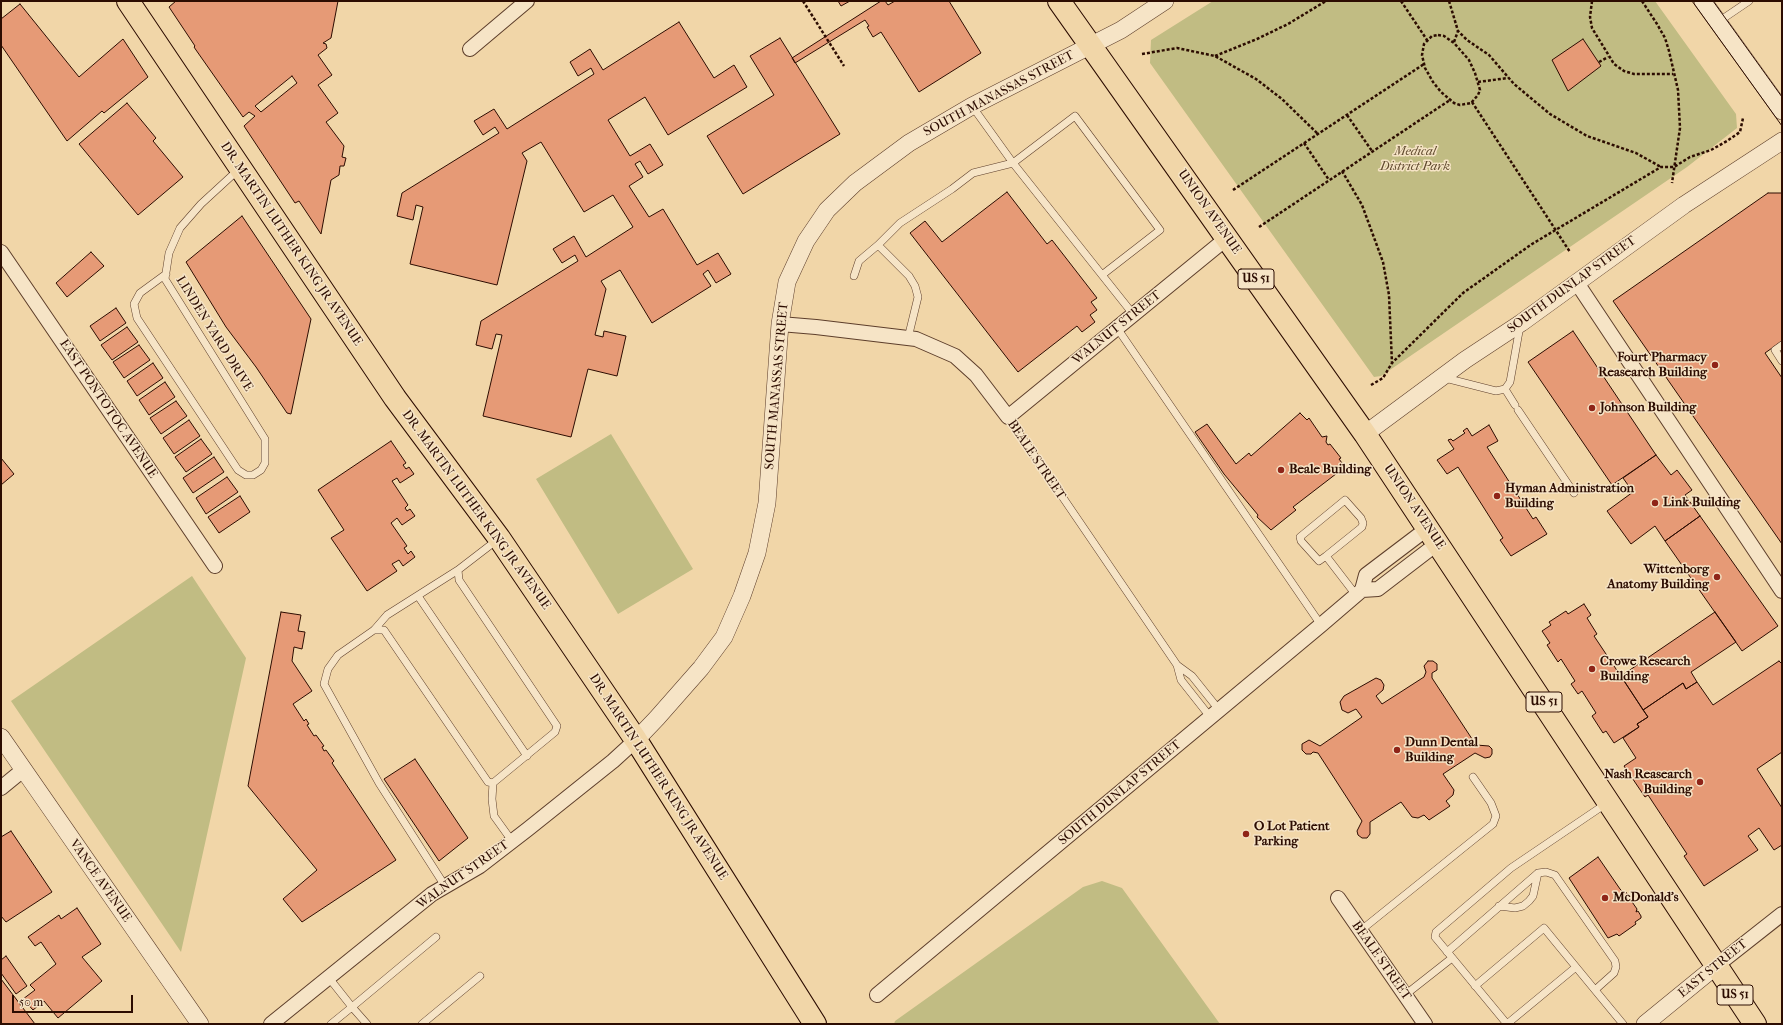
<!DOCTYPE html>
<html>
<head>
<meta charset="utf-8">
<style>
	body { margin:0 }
	#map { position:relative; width:1783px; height:1025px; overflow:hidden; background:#f1d6a8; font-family:"IM FELL French Canon",serif }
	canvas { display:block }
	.frame { position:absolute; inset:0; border:2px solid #2c0c01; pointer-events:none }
	.scale { position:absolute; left:12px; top:995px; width:121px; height:18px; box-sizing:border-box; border:2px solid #2c0c01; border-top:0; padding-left:5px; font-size:12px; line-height:14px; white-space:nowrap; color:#2c0c01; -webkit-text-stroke:3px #f6e4c6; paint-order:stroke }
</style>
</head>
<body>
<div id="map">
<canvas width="1783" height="1025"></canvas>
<div class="frame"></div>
<div class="scale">50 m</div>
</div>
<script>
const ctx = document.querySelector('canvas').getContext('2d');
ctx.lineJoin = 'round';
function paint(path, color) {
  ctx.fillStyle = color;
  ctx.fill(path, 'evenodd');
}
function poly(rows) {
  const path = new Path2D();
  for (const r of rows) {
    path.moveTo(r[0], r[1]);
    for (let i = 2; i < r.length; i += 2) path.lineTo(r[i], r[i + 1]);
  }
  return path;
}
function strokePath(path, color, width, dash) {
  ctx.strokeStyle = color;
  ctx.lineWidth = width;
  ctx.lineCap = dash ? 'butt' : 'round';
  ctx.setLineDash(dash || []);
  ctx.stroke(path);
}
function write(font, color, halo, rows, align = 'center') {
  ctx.font = font + ' "IM FELL French Canon",serif';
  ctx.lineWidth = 3;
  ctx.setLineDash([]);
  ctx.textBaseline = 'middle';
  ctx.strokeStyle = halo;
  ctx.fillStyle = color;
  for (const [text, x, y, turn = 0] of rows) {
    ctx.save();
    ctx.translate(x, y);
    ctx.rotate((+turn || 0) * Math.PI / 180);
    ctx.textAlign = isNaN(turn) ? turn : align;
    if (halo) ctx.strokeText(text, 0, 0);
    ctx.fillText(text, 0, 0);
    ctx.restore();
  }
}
const green = poly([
	[1213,1,1655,1,1736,114,1737,128,1687,167,1403,361,1381,376,1374,377,1150,63,1151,40],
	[611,434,693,569,618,614,536,479],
	[192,576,246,658,181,952,11,701],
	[1102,881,1122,888,1220,1024,894,1024,895,1021,1083,887]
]);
const building = poly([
	[176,1,338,1,331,38,323,43,326,44,327,48,318,55,332,75,318,85,338,113,326,122,344,146,342,157,346,158,344,166,340,166,339,175,331,180,321,234,299,201,295,203,244,126,255,116,249,112,243,117,196,50,194,47,195,46,169,7,176,1],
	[292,76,297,83,261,112,255,106,292,76],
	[838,1,850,1,841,6,838,1],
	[881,1,885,1,888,5,895,1,949,1,981,53,919,92,881,32,873,37,867,27,869,26,865,20,795,63,792,58,881,1],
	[20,4,79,77,123,39,148,77,104,113,102,111,67,141,1,45,1,19,20,4],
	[679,22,714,78,734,65,747,87,668,135,645,97,608,120,630,156,650,144,663,165,648,174,640,161,635,164,643,177,629,186,649,217,663,209,697,265,718,253,731,274,716,283,708,270,703,274,711,286,652,323,620,270,601,281,606,289,595,335,603,337,604,331,626,336,617,376,588,369,571,437,483,416,502,335,496,334,492,349,476,345,481,321,578,261,575,255,562,263,553,249,574,236,586,257,633,227,613,195,584,212,541,142,522,153,527,161,497,285,410,264,423,207,416,205,413,220,397,216,402,193,499,133,495,127,483,135,474,121,494,109,507,129,594,74,591,68,578,76,570,62,590,49,603,70,679,22],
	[780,38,840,134,743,194,707,136,774,95,750,56,780,38],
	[1583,39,1601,66,1568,91,1552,60,1583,39],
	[127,103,156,138,153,141,183,177,138,215,79,144,127,103],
	[1007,192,1047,244,1052,240,1097,298,1091,302,1097,310,1090,315,1095,322,1082,332,1077,326,1018,372,910,233,925,221,942,242,1007,192],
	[1768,193,1782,193,1782,341,1765,353,1782,378,1782,544,1613,301,1768,193],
	[242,216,311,319,291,414,287,413,256,367,226,327,186,262,242,216],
	[91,252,104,266,67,297,56,283,91,252],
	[116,308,126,323,100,341,90,326,116,308],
	[127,327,138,342,112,360,101,345,127,327],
	[1573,331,1656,455,1612,485,1528,362,1573,331],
	[139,345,150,360,124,378,113,362,139,345],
	[153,363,163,378,137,396,127,381,153,363],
	[165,382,175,397,149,415,139,400,165,382],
	[176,401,187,416,161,434,150,418,176,401],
	[1300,413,1307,420,1309,418,1322,437,1327,436,1326,442,1328,445,1330,444,1341,458,1339,459,1345,467,1293,507,1296,510,1271,530,1257,517,1258,515,1224,474,1195,432,1207,424,1236,464,1249,453,1251,456,1300,413],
	[189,420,200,436,174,454,163,438,189,420],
	[1489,425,1498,441,1487,447,1533,519,1536,517,1547,534,1511,556,1500,540,1503,538,1458,467,1447,474,1437,460,1454,449,1448,440,1451,439,1453,441,1465,433,1463,431,1467,428,1472,436,1489,425],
	[201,439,212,454,186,472,175,457,201,439],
	[391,441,406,463,403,465,406,469,409,467,414,474,400,483,397,478,392,481,408,505,405,508,407,511,410,509,415,516,402,525,397,518,391,523,407,546,404,548,408,554,411,551,415,557,403,566,399,560,392,564,397,571,367,591,331,538,344,530,318,490,391,441],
	[1656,455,1671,475,1677,470,1692,490,1685,495,1700,516,1665,541,1655,526,1631,544,1607,511,1633,492,1623,478,1656,455],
	[214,457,224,472,193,493,183,478,214,457],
	[1,458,14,474,1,485,1,458],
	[227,477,238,492,206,514,196,498,227,477],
	[240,496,250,512,219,533,208,517,240,496],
	[1700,516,1778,626,1742,651,1665,541,1700,516],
	[1584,604,1591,615,1587,618,1597,634,1594,636,1648,717,1637,724,1639,727,1614,743,1606,731,1603,733,1592,716,1596,713,1582,691,1578,694,1571,684,1575,681,1561,659,1558,662,1547,645,1550,643,1542,631,1551,625,1549,622,1566,611,1568,614,1584,604],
	[281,612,301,615,298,631,305,632,302,649,294,647,292,661,312,691,293,704,304,721,306,719,309,724,307,725,314,736,316,735,324,746,322,747,324,751,326,750,334,761,332,763,396,860,302,922,283,899,317,870,248,786,281,612],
	[1715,612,1736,642,1691,672,1697,682,1686,689,1683,683,1643,710,1621,676,1715,612],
	[1428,661,1433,661,1437,664,1437,670,1432,673,1432,678,1476,745,1489,746,1492,749,1492,754,1490,757,1485,758,1475,753,1443,774,1454,790,1453,795,1446,801,1450,806,1429,820,1424,815,1418,818,1412,817,1401,802,1370,822,1370,834,1367,838,1362,838,1358,835,1357,831,1362,821,1318,753,1313,752,1311,754,1306,754,1302,750,1302,744,1309,740,1320,746,1362,717,1356,709,1348,713,1342,710,1340,702,1344,696,1376,678,1381,680,1384,685,1383,690,1376,696,1382,704,1424,677,1426,672,1424,666,1428,661],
	[1779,661,1782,664,1782,752,1757,769,1782,808,1782,845,1774,850,1759,828,1748,836,1758,850,1704,886,1684,856,1687,854,1648,795,1645,797,1624,766,1636,758,1623,738,1639,727,1637,724,1648,717,1643,710,1683,683,1686,689,1697,682,1713,705,1779,661],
	[415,759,468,838,439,861,384,779,415,759],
	[11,831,52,892,6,922,1,916,1,837,11,831],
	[1598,857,1620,889,1624,893,1626,892,1629,897,1627,898,1628,900,1630,899,1637,909,1636,912,1638,911,1641,916,1641,918,1635,922,1636,924,1619,936,1617,934,1608,938,1569,878,1598,857],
	[77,908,101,944,82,957,102,981,58,1018,44,1001,33,1010,23,999,35,990,30,985,56,964,41,942,35,946,28,937,59,915,61,919,77,908],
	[6,956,27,986,16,994,1,973,1,960,6,956],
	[1,979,35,1024,1,1024,1,979]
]);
const path = poly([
	[803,1,844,66],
	[1401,1,1427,40],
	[1449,1,1458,31,1467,40,1489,55,1514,84,1550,114,1587,136,1636,153,1661,167],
	[1592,1,1590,17,1592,28,1614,64,1624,71,1634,74,1673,74],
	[1642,1,1657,24,1665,38,1669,51,1678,90,1680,128,1672,183],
	[1438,35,1444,36,1454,43,1469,60,1475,73,1480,90,1478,95,1471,103,1460,105,1454,103,1441,92,1433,82,1425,68,1422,55,1424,44,1432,36,1438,35],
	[1454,42,1458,31],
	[1142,54,1177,48,1215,56,1256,79,1282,99,1318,134],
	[1215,56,1257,39,1288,24,1326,1],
	[1599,62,1608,57],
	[1478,82,1508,78],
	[1472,102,1570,252],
	[1347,115,1372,151],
	[1304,143,1329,180],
	[1342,171,1362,205,1383,262,1389,295,1392,363],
	[1233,190,1424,64],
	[1259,227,1450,100],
	[1371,385,1383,378,1392,363,1463,293,1532,244,1661,167,1674,167,1690,157,1711,150,1727,141,1740,132,1743,118]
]);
const service = poly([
	[1718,22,1749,1],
	[166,274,140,293,134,304,137,318,238,470,246,475,253,475,261,470,265,463,265,439,165,279,169,253,180,228,201,204,238,170],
	[1102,275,1160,230,1075,116,1013,163,1075,241,1102,275,1133,314],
	[854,276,859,261,878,245],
	[1117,328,1321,625],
	[908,338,918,297,915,286,909,276,878,245,900,223,952,189,973,173,1013,163,972,106],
	[1782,345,1775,350,1782,361],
	[1445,378,1496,391,1505,389,1510,382,1520,326],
	[1505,389,1515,405],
	[1518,410,1574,493],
	[1008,417,1177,665,1181,680,1211,718],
	[1326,556,1319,561,1301,541,1300,537,1345,500,1361,518,1363,523,1362,527,1326,556,1356,595],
	[418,596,527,756],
	[374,630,384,630,488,782,493,783,555,732,557,726,459,580,458,570,497,540],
	[1177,665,1192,676,1220,711],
	[493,783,492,799,494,816,512,841],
	[1607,803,1511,868,1436,932,1435,937,1507,1024,1576,967,1623,1024],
	[445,886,379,783,324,684,328,669,338,655,374,630,387,615,458,570],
	[1499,906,1515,908,1523,906,1529,901,1533,896,1538,873],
	[1360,931,1493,824,1496,816,1491,803,1473,777],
	[1447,952,1538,873,1546,872,1555,875,1615,961,1616,967,1614,973,1595,990],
	[329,978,352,1007,436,937],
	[1475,986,1544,928,1576,967],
	[1405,995,1452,958],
	[331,1024,352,1007,367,1024],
	[422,1024,480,976]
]);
const minor = poly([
	[470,49,527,1],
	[1,252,215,566],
	[1577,283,1782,591],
	[780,324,816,327,916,339,955,356,976,375,1008,417,1227,238],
	[1362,590,1378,589,1438,543],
	[1,788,23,770],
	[1338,898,1425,1024],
	[1716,966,1782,914],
	[877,995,1321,625,1362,590,1366,575,1428,528],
	[271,1024,432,894,480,866,528,829,613,761,636,740]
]);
const tertiary = poly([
	[1703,1,1782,111],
	[1365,434,1465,360,1521,323,1684,205,1782,141],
	[1,737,200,1024],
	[636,740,657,718,701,668,724,637,742,596,757,553,767,503,780,324,787,282,806,241,827,210,855,183,909,143,972,106,1121,30,1165,1],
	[1645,1024,1716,966]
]);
const primary = poly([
	[128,1,395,398,499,538,636,740,815,1024],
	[1059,1,1365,434,1755,1024]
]);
const tram = poly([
	[1692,1,1782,126],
	[1713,1,1782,97]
]);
const markers = [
	[1715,365,4,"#8f2418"],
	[1592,408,4,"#8f2418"],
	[1281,470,4,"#8f2418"],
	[1497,496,4,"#8f2418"],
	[1655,503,4,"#8f2418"],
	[1717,577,4,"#8f2418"],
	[1592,669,4,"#8f2418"],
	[1397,750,4,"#8f2418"],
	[1700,782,4,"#8f2418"],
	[1246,834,4,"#8f2418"],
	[1605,898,4,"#8f2418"]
];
const shields = [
	[1256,279,36],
	[1544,702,36],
	[1735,995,36]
];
const shieldNames = [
	["US 51",1256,279],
	["US 51",1544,702],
	["US 51",1735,995]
];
const streetNames = [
	["SOUTH MANASSAS STREET",999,94,-28],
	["UNION AVENUE",1209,212,55],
	["DR. MARTIN LUTHER KING JR AVENUE",291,244,56],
	["SOUTH DUNLAP STREET",1572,285,-36],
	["WALNUT STREET",1117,328,-39],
	["LINDEN YARD DRIVE",214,334,58],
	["SOUTH MANASSAS STREET",777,386,-85],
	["EAST PONTOTOC AVENUE",108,409,56],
	["BEALE STREET",1036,460,56],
	["UNION AVENUE",1414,507,56],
	["DR. MARTIN LUTHER KING JR AVENUE",476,510,54],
	["DR. MARTIN LUTHER KING JR AVENUE",658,777,57],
	["SOUTH DUNLAP STREET",1120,793,-40],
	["WALNUT STREET",463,875,-35],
	["VANCE AVENUE",100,881,55],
	["BEALE STREET",1381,961,55],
	["EAST STREET",1713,969,-39]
];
const parkNames = [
	["Medical",1415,152],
	["District Park",1415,167]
];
const poiNames = [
	["Fourt Pharmacy",1707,358,"right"],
	["Reasearch Building",1707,373,"right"],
	["Johnson Building",1600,408],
	["Beale Building",1289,470],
	["Hyman Administration",1505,489],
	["Building",1505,504],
	["Link Building",1663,503],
	["Wittenborg",1709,570,"right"],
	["Anatomy Building",1709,585,"right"],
	["Crowe Research",1600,662],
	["Building",1600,677],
	["Dunn Dental",1405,743],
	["Building",1405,758],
	["Nash Reasearch",1692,775,"right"],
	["Building",1692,790,"right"],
	["O Lot Patient",1254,827],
	["Parking",1254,842],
	["McDonald's",1613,898]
];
paint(green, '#c1bc83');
paint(building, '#e69a76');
strokePath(building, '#2c0c01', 1);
strokePath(service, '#5d3e2b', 8);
strokePath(minor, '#5d3e2b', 16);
strokePath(tertiary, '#5d3e2b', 18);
strokePath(primary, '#2c0c01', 24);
strokePath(path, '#2c0c01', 2.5, [3, 2]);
strokePath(service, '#f6e4c6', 7);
strokePath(minor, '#f6e4c6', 14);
strokePath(tertiary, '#f6e4c6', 17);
strokePath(primary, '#f1d6a8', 22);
strokePath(tram, '#2c0c01', 1);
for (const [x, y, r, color] of markers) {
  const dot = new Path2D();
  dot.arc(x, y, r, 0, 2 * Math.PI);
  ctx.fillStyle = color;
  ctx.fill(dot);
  strokePath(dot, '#f6e4c6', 1.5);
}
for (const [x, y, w] of shields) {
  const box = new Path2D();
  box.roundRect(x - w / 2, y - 10, w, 20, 3);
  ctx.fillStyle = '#f6e4c6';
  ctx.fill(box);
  strokePath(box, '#2c0c01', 1);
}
write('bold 12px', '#2c0c01', null, shieldNames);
write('13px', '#2c0c01', '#f6e4c6', streetNames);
write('italic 13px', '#604a2e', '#f6e4c6', parkNames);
write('bold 13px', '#2c0c01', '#f6e4c6', poiNames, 'left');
</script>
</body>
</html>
